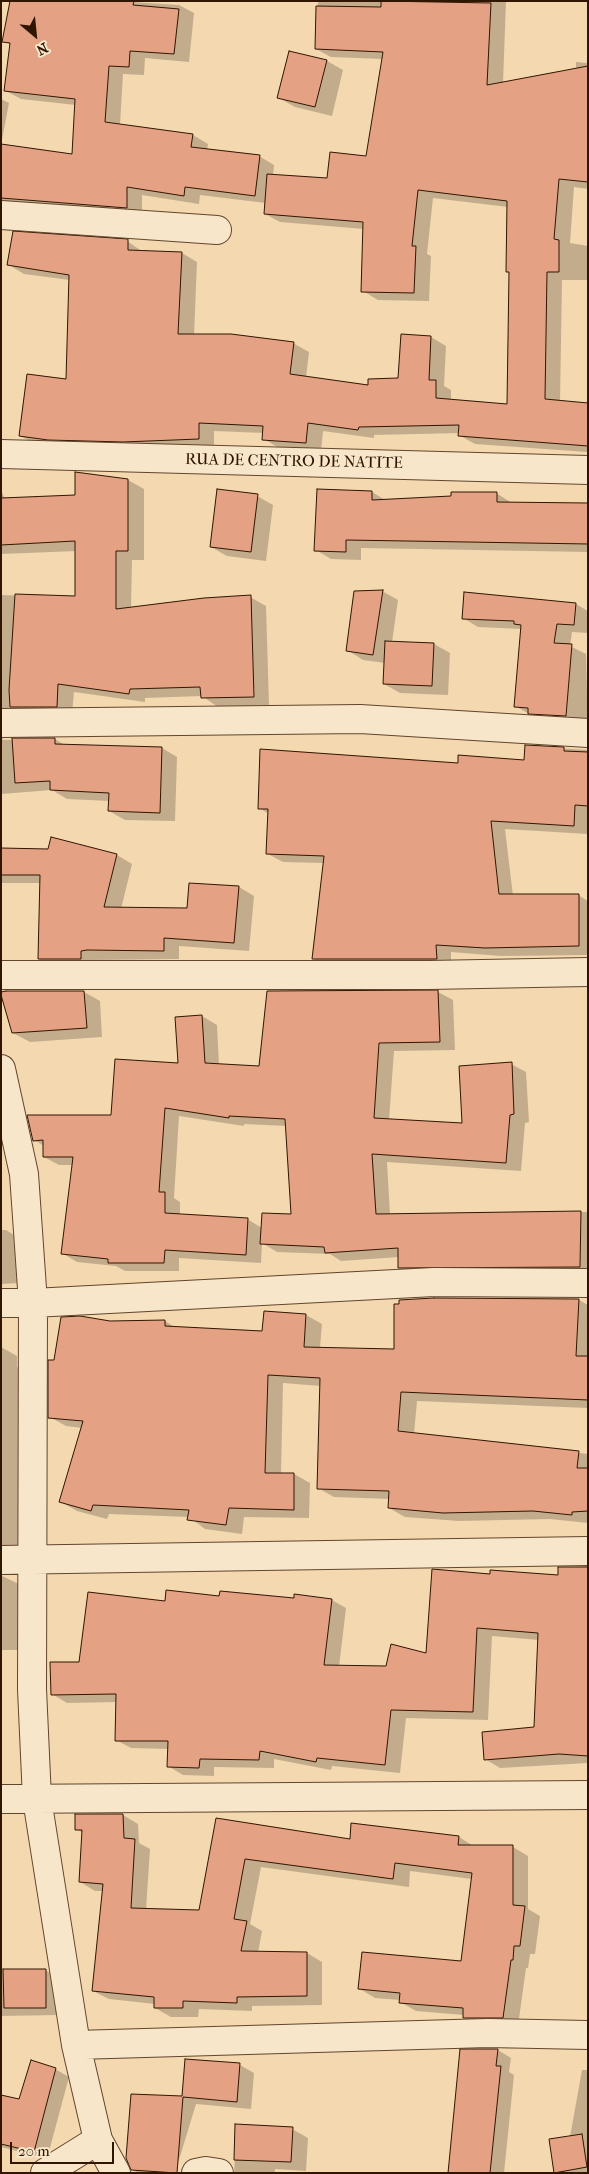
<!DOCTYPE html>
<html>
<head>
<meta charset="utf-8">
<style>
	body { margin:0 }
	#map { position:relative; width:589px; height:2174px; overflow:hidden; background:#f4d8af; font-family:"IM FELL French Canon",serif }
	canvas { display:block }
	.frame { position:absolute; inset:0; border:2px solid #301500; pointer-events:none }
	.north { position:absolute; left:10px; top:10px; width:50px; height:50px; -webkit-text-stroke:4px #f8e6cb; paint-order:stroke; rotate:152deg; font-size:14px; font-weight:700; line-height:20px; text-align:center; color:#301500 }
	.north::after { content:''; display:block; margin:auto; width:18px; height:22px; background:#301500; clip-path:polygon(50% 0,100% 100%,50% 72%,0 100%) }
	.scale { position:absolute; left:10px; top:2142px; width:104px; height:22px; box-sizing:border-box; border:2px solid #301500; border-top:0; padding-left:6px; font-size:15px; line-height:18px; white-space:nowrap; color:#301500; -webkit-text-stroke:4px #f8e6cb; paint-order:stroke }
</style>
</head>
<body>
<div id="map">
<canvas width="589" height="2174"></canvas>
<div class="frame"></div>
<div class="north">N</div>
<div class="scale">20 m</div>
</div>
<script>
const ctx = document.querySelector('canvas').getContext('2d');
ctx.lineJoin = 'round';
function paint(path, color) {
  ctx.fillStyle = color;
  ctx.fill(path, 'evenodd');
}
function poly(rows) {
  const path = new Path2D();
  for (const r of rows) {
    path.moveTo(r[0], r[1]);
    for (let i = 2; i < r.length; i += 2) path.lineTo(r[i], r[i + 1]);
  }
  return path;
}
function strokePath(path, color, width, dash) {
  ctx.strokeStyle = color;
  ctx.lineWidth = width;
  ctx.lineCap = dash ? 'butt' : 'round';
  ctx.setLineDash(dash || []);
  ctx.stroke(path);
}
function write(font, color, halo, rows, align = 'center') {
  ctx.font = font + ' "IM FELL French Canon",serif';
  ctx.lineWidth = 4.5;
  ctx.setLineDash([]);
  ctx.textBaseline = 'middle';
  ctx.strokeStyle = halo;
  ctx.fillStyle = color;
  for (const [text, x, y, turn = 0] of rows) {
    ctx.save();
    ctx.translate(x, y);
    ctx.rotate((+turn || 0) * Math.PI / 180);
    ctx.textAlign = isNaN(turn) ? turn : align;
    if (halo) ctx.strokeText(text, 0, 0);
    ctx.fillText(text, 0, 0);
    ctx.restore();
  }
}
const shadow = poly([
	[116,1,179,5,194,13,189,62,145,58,144,75,123,74,120,125,193,135,208,144,207,150,259,156,274,165,273,176,328,180,367,158,383,59,331,57,316,49,318,1,506,1,503,83,576,70,576,62,588,63,588,189,574,187,570,243,588,246,588,280,562,280,560,402,588,404,587,452,475,444,459,435,460,433,374,435,374,438,323,431,321,451,279,448,264,439,264,433,214,431,214,447,36,444,20,436,67,380,70,280,24,274,9,265,127,241,143,252,182,253,197,262,194,336,293,343,309,352,306,378,369,386,399,380,403,335,431,337,446,346,444,386,451,390,451,400,508,406,510,273,508,207,433,198,427,254,431,256,429,301,378,300,363,291,364,229,280,222,265,214,266,203,200,195,199,204,142,195,142,216,8,205,1,201,1,99,9,103,1,145,73,155,76,105,21,99,6,91,11,45,4,41],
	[327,61,343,70,332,116,295,107,279,98],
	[128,480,144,489,144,560,132,560,131,608,250,597,266,606,269,705,218,707,202,696,145,698,145,702,74,692,72,715,1,731,1,595,77,598,77,551,1,554,1,490,5,499,76,496],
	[372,492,387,501,496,493,512,503,588,505,588,552,361,548,361,560,331,559,316,550],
	[257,496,273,505,266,561,227,556,211,547],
	[382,591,398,600,392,642,434,644,450,653,448,695,400,693,384,684,385,663,363,660,347,650],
	[576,604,588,611,588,633,572,632,570,646,586,654,588,726,544,722,515,706,522,629,478,627,463,618],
	[1,734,3,740,55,739,66,746,162,748,177,757,175,821,125,820,109,811,110,801,67,799,52,790,1,794],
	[526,746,588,750,588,834,505,829,513,896,578,895,588,901,588,955,501,956,451,952,451,967,329,967,314,959,324,863,283,862,268,854,269,814,259,808,459,764,525,762],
	[52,839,117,855,132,864,121,909,188,910,239,887,254,896,249,951,179,946,179,959,95,960,96,967,54,967,39,959,41,883,1,883,1,850,49,850],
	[84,992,100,1001,102,1037,30,1042,13,1033],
	[438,992,453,1000,455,1050,394,1051,389,1120,463,1124,511,1064,526,1072,529,1122,525,1123,521,1171,387,1162,390,1215,588,1212,588,1275,415,1276,400,1268,399,1257,341,1261,330,1254,277,1252,262,1243,261,1263,179,1258,179,1271,125,1271,116,1266,77,1262,62,1253,73,1165,59,1165,44,1157,44,1146,34,1140,112,1116,179,1065,177,1018,202,1016,217,1025,219,1065,260,1067],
	[179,1116,244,1126,244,1124,287,1126,292,1216,262,1228,247,1219,180,1215,180,1202,174,1198],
	[588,994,588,1038,587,1037],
	[1,1115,9,1146,1,1146],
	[1,1230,6,1230,19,1238,20,1283,1,1284],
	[579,1300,588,1305,588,1408,417,1401,414,1434,588,1454,588,1523,550,1519,459,1521,405,1517,389,1508,390,1499,334,1497,318,1488,321,1386,283,1383,281,1474,294,1474,310,1483,309,1518,244,1517,242,1534,205,1529,189,1517,109,1514,107,1519,77,1511,61,1502,82,1428,66,1426,50,1417,55,1361,110,1323,165,1321,176,1328,264,1332,306,1315,322,1324,320,1348,395,1350],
	[1,1347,17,1356,17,1367,23,1371,29,1549,1,1568],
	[588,1566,588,1763,500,1768,485,1759,536,1729,539,1640,492,1636,488,1720,406,1718,400,1773,332,1766,331,1770,274,1759,274,1768,214,1767,214,1776,183,1775,168,1766,169,1749,131,1748,116,1740,117,1702,67,1703,52,1694,80,1663,166,1602,220,1598,332,1600,346,1608,339,1667,387,1668,427,1655,491,1575,559,1576,560,1568],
	[1,1572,2,1576,23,1586,23,1650,1,1650],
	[123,1815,138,1824,139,1843,150,1849,146,1910,200,1912,217,1820,351,1840,352,1825,459,1837,475,1847,513,1847,528,1856,528,1909,540,1916,535,1954,530,1954,528,1968,526,1968,518,2026,480,2026,464,2017,464,2015,416,2011,400,2002,400,2000,375,1998,360,1989,462,1963,472,1879,410,1871,409,1887,261,1867,250,1924,262,1931,258,1953,307,1953,322,1962,322,2005,252,2006,252,2011,199,2009,198,2017,171,2017,155,2008,155,2004,109,1999,93,1991,103,1891,95,1891,80,1882,83,1833,76,1829],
	[1,1970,45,1970,59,1978,59,2015,1,2016],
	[498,2050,511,2058,509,2072,514,2075,504,2173,448,2173,461,2051],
	[240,2065,254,2073,251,2109,196,2104,175,2173,138,2173,132,2169,132,2095,183,2097],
	[55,2069,69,2077,47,2159,1,2147,1,2112,20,2101],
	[582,2070,588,2070,588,2173,555,2173,570,2137],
	[237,2126,292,2129,308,2138,306,2171,275,2169,275,2173,234,2173]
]);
const building = poly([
	[10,1,134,1,133,5,179,9,174,54,130,51,129,67,109,66,105,122,193,134,191,147,260,155,255,196,185,187,184,196,127,187,127,208,1,198,1,144,72,154,75,99,4,91,10,43,2,42,10,1],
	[381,1,491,3,487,85,588,66,588,182,559,179,554,239,559,240,559,272,547,272,545,399,588,403,588,446,458,436,459,425,359,427,358,430,308,423,306,443,262,440,263,426,199,423,199,439,123,442,48,440,19,436,27,374,66,379,69,275,7,265,13,231,128,239,128,250,182,252,178,334,231,334,294,342,290,374,368,385,368,379,398,378,401,334,431,336,429,380,436,380,436,398,507,404,509,272,506,272,507,201,418,190,412,246,416,246,414,293,361,292,363,222,264,214,267,174,327,178,330,152,366,156,383,52,315,49,316,6,381,7,381,1],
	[289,51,327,60,315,107,277,98,289,51],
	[75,472,128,479,128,551,116,551,116,609,204,598,251,595,254,697,201,698,200,687,130,689,129,694,58,684,57,707,10,707,9,690,15,594,75,596,75,541,1,545,1,498,75,495,75,472],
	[217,489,258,494,251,552,210,547,217,489],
	[317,489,372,491,372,500,451,496,451,492,497,492,497,502,588,503,588,544,346,540,346,552,314,551,317,489],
	[383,590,373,655,346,651,354,591,383,590],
	[464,592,576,603,574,625,557,624,554,643,572,644,566,716,528,714,528,708,514,707,521,625,514,624,514,621,462,619,464,592],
	[385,641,434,643,432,686,383,684,385,641],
	[12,738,55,738,55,744,162,747,160,813,108,811,109,793,50,790,50,781,15,783,12,738],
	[525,745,564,747,564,751,588,752,588,806,575,805,574,826,491,821,499,894,579,894,579,946,485,948,436,945,437,959,312,959,324,856,266,854,268,809,258,809,260,749,458,763,458,755,524,760,525,745],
	[51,837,117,854,104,907,187,908,189,883,239,886,234,943,164,938,164,951,87,950,81,951,81,959,38,959,40,875,1,875,1,848,48,849,51,837],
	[438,990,440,1042,379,1043,374,1118,462,1123,459,1066,512,1062,514,1114,510,1115,506,1163,372,1154,376,1214,581,1211,580,1267,398,1268,398,1248,325,1253,324,1247,260,1244,262,1213,291,1214,285,1119,229,1116,229,1118,165,1108,159,1192,165,1192,165,1213,248,1218,246,1255,165,1250,164,1263,108,1263,108,1259,61,1254,73,1157,43,1157,43,1140,33,1141,27,1115,111,1115,115,1059,178,1063,175,1017,202,1015,205,1063,259,1066,267,991,438,990],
	[6,991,84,991,87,1028,12,1033,1,995,1,992,6,991],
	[434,1298,579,1299,576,1356,588,1356,588,1400,401,1392,398,1431,579,1451,577,1468,588,1468,588,1511,572,1512,572,1515,533,1511,443,1513,388,1508,389,1491,317,1489,320,1378,268,1375,265,1473,294,1473,294,1510,229,1508,226,1525,187,1520,189,1510,93,1505,91,1511,59,1502,83,1421,48,1418,48,1360,54,1360,61,1317,80,1316,110,1321,165,1320,165,1326,262,1331,264,1311,306,1314,304,1347,394,1349,394,1304,399,1304,399,1300,434,1298],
	[558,1567,588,1567,588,1756,559,1754,484,1760,482,1732,534,1727,538,1633,477,1628,473,1712,391,1710,385,1765,317,1758,316,1762,260,1751,259,1760,200,1759,199,1768,167,1767,168,1741,115,1741,116,1694,51,1695,50,1662,79,1662,88,1592,165,1601,166,1590,219,1596,220,1591,294,1598,294,1594,332,1599,324,1665,386,1666,391,1644,426,1653,432,1569,490,1574,490,1570,558,1575,558,1567],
	[75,1814,123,1814,124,1838,135,1839,131,1908,199,1910,216,1818,350,1839,351,1823,459,1836,458,1845,513,1845,513,1905,525,1906,520,1946,514,1946,513,1960,511,1960,503,2018,463,2018,463,2008,399,2003,400,1993,358,1989,362,1952,461,1961,472,1873,395,1863,393,1879,245,1859,234,1919,247,1921,241,1951,307,1952,307,1996,237,1997,237,2003,183,2001,183,2008,154,2008,154,1997,92,1991,103,1884,79,1882,82,1830,75,1830,75,1814],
	[3,1969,46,1969,46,2008,4,2008,3,1969],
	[460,2049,498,2049,496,2066,501,2066,490,2173,448,2173,460,2049],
	[185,2059,240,2063,237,2102,183,2097,177,2173,131,2170,126,2158,131,2094,182,2096,185,2059],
	[31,2060,56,2068,34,2152,1,2144,1,2095,19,2099,31,2060],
	[235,2124,293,2127,291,2162,234,2160,235,2124],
	[582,2134,587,2167,554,2173,549,2139,582,2134]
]);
const minor = poly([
	[1,215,217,230],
	[1,454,588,470],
	[1,723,360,719,588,733],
	[1,975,429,975,588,972],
	[1,1069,24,1174,33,1303,434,1282,588,1283],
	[1,1303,33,1303,32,1689,37,1799,76,2045,98,2140,116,2173],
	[1,1560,588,1551],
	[1,1799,588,1795],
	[76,2045,488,2033,588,2035],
	[45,2173,98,2140],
	[196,2173,206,2171,219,2173]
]);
const streetNames = [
	["RUA DE CENTRO DE NATITE",294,462,1]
];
paint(shadow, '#0003');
paint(building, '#e4a184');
strokePath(building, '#301500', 1);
strokePath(minor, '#61462c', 30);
strokePath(minor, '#f8e6cb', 28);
write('16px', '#301500', '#f8e6cb', streetNames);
</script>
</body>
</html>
